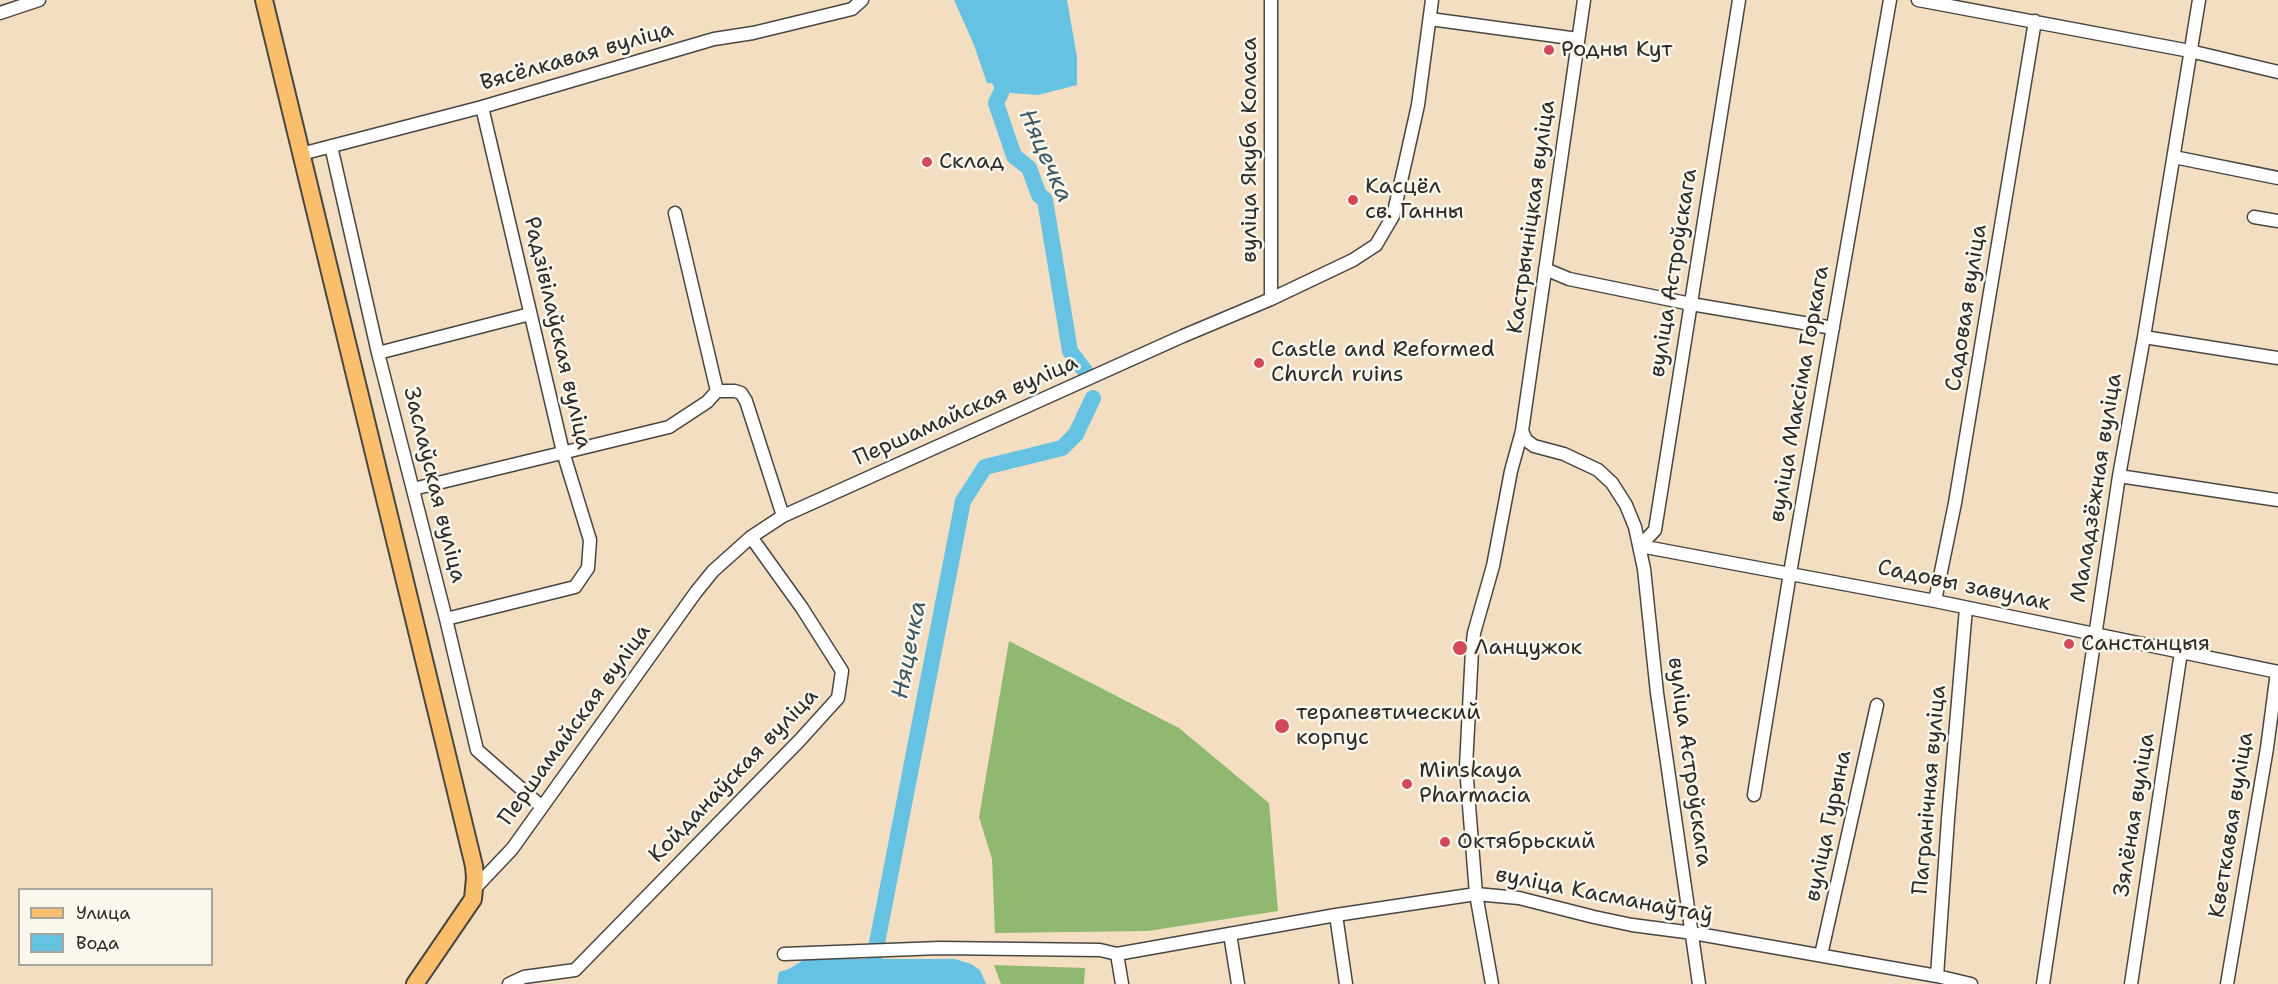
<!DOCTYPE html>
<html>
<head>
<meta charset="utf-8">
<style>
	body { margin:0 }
	#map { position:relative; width:2278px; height:984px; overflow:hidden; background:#f3dec1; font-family:"Shantell Sans",sans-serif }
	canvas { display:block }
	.legend { position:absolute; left:18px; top:888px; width:195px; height:78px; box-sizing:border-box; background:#fbf7ec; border:2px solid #a8a59f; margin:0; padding:8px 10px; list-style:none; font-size:18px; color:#2b2b2b }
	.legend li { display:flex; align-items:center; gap:12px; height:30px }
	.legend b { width:30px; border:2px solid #a8a59f }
</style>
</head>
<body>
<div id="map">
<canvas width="2278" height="984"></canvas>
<ul class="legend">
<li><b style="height:8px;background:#f9bf6c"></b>Улица</li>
<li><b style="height:16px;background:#65c2e3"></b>Вода</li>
</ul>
</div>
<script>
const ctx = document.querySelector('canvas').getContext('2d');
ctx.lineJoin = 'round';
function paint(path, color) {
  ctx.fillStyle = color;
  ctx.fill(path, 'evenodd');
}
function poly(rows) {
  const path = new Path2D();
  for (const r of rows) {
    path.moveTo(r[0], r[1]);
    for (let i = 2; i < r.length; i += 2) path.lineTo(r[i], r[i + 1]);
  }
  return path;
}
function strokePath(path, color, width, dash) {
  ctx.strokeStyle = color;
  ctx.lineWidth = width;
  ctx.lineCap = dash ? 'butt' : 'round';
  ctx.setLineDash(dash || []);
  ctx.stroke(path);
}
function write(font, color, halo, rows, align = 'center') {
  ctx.font = font + ' "Shantell Sans",sans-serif';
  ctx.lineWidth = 5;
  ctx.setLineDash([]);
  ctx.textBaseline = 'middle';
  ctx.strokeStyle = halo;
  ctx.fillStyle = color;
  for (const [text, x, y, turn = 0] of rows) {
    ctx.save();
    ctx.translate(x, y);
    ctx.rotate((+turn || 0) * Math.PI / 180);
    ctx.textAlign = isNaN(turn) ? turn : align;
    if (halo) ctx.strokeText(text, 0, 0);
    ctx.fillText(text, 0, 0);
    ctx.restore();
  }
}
const forest = poly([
	[1009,641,1179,728,1269,803,1278,911,1148,931,995,933,992,859,979,817],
	[994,965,1085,968,1084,984,1001,984]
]);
const water = poly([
	[954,0,1067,0,1077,57,1077,85,1038,95,1011,93,1002,84,987,83,974,45],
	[805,959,955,959,971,964,980,970,986,984,777,984,779,972,789,969]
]);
const river = poly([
	[993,65,1003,88,996,103,1014,156,1029,168,1039,195,1045,200,1070,351,1085,371],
	[869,984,963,501,985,467,1062,448,1076,434,1093,398]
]);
const minor = poly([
	[1918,0,2190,51,2278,72],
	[0,13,39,0],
	[1430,19,1578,39],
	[331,146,378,353,446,619,477,750,542,807],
	[301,154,482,107,714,39,753,33,852,9,862,0],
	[2174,157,2278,178],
	[675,213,717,391],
	[2254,217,2278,221],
	[1545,269,1569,279,1691,304,1833,328],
	[1271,299,1271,0],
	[2144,337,2278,358],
	[378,353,530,314],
	[717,391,735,391,741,393,746,401,783,516],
	[1522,431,1526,440,1534,446,1564,454,1598,470,1612,483,1626,505,1635,527,1644,569,1657,693,1699,984],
	[2119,476,2278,500],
	[413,489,669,427,707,402,717,391],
	[1640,546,1935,601,2278,672],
	[1640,546,1655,530,1739,0],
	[1935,601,1955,503,2035,21],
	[446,619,575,587,588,568,590,540,563,452,482,107],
	[1754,795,1790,573,1890,0],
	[475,888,512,849,696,592,713,571,751,537,783,516,1183,336,1271,299,1353,260,1376,245,1393,216,1406,159,1418,105,1432,0],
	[1336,915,1346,984],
	[1230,934,1238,984],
	[784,954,940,948,1100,950,1117,954,1336,915,1476,894,1519,898,1594,917,1632,925,1693,933,1937,976,1971,984],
	[1117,954,1122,984],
	[1821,955,1877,705],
	[1937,976,1948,819,1966,608],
	[509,984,524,977,575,970,799,741,838,698,842,671,802,608,751,537],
	[1492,984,1476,894,1466,767,1472,650,1474,633,1493,566,1511,471,1522,431,1584,0],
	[2043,984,2119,476,2144,337,2199,0],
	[2131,984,2181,652],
	[2227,984,2267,748,2277,672]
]);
const major = poly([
	[264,0,474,866,475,878,473,899,415,984]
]);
const markers = [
	[1549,50,6,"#d1495b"],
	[927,162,6,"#d1495b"],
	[1353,200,6,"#d1495b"],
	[1259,363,6,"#d1495b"],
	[2069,644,6,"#d1495b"],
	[1460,648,8,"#d1495b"],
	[1282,726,8,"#d1495b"],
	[1407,784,6,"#d1495b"],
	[1445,842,6,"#d1495b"]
];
const poiNames = [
	["Родны Кут",1561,50],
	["Склад",939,162],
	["Касцёл",1365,187],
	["св. Ганны",1365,212],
	["Castle and Reformed",1271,350],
	["Church ruins",1271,375],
	["Санстанцыя",2081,644],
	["Ланцужок",1474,648],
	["терапевтический",1296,713],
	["корпус",1296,738],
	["Minskaya",1419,771],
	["Pharmacia",1419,796],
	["Октябрьский",1457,842]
];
const streetNames = [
	["Вясёлкавая вуліца",577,57,-16],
	["вуліца Якуба Коласа",1250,150,-90],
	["Кастрычніцкая вуліца",1532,217,-82],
	["вуліца Астроўскага",1674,273,-81],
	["Садовая вуліца",1967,308,-81],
	["Радзівілаўская вуліца",557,333,77],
	["вуліца Максіма Горкага",1800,394,-80],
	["Першамайская вуліца",966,411,-24],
	["Заслаўская вуліца",434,485,76],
	["Маладзёжная вуліца",2097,488,-81],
	["Садовы завулак",1964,586,12],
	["Першамайская вуліца",575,725,-54],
	["вуліца Астроўскага",1689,762,82],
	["Койданаўская вуліца",734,776,-46],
	["Пагранічная вуліца",1930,790,-85],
	["Зялёная вуліца",2135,815,-81],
	["Кветкавая вуліца",2232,825,-81],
	["вуліца Гурына",1829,826,-78],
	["вуліца Касманаўтаў",1604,896,11]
];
const waterNames = [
	["Няцечка",1045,156,66],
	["Няцечка",910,650,-79]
];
paint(forest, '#90b86f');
paint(water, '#65c2e3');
strokePath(river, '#65c2e3', 16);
strokePath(minor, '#494642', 15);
strokePath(major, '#494642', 20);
strokePath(minor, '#fff', 12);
strokePath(major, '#f9bf6c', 16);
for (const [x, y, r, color] of markers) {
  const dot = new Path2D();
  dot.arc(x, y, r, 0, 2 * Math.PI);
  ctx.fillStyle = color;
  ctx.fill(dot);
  strokePath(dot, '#fbf7ec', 2);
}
write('22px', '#2b2b2b', '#fbf7ec', poiNames, 'left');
write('22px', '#2b2b2b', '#fbf7ec', streetNames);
write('italic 24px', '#3c5862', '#fbf7ec', waterNames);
</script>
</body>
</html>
